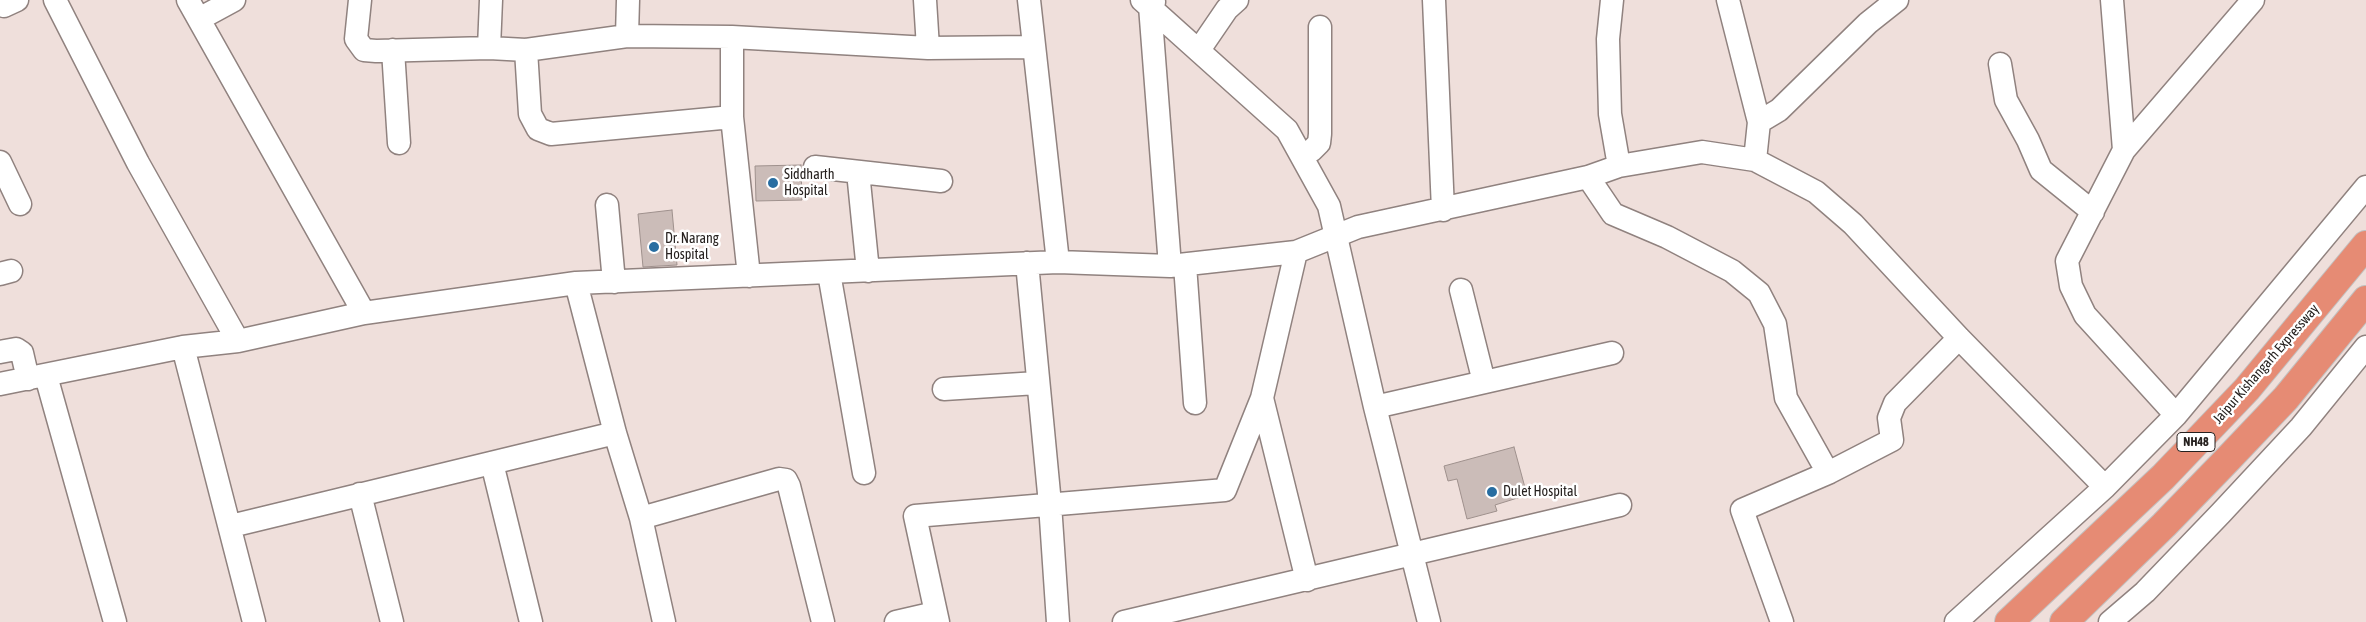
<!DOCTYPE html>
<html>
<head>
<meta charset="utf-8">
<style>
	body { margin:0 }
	canvas { display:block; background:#efdfdb }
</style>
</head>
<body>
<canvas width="2366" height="622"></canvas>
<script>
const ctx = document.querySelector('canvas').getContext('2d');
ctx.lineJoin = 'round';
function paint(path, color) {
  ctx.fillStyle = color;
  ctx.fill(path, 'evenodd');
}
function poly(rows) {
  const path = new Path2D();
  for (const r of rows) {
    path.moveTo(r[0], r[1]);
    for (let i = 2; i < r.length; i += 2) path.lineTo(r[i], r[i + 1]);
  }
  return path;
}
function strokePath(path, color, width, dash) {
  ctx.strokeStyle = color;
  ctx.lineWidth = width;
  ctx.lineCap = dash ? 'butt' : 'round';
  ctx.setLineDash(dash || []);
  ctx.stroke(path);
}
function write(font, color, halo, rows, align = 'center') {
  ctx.font = font + ' "Asap Condensed",sans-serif';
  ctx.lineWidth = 5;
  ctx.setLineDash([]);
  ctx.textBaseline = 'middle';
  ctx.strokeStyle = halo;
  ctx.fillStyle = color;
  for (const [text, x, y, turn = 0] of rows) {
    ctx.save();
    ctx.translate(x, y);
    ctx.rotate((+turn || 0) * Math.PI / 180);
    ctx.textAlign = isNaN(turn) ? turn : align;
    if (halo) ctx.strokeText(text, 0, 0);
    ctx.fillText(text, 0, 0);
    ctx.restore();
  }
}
const building = poly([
	[801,165,802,200,756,201,755,166,801,165],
	[672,210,677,265,643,267,638,214,672,210],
	[1514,447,1527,495,1495,505,1497,511,1467,519,1457,479,1448,481,1444,466,1514,447]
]);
const minor = poly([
	[1,0,4,6,17,0],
	[55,0,138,163,238,341],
	[188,0,364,313],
	[360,0,356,39,364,50,376,51,489,48,526,50,627,36,732,37,928,48,1034,47],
	[925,0,928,48],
	[1029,0,1058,262],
	[1142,0,1287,130,1329,206,1375,407,1429,622],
	[1434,0,1443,210],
	[1728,0,1759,122,1755,160],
	[2112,0,2124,150,2253,0],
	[1154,2,1150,6,1170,266],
	[199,19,234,0],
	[627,36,628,0],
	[489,48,491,0],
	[393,50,399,143],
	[526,50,530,114,538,129,551,134,732,117,732,37],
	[1199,50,1227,9,1237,0],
	[2000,64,2006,100,2028,140,2041,170,2093,212],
	[732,117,749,276],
	[1759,122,1779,110,1868,23,1897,0],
	[2124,150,2067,261,2071,286,2085,315,2176,415],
	[1302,156,1312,150,1319,143,1320,134,1320,27],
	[0,162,20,204],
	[1619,166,1702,152,1755,160,1816,192,1853,224,1959,338,2105,487],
	[815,167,941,181],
	[858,172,868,271],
	[1588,177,1613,214,1667,237,1732,271,1759,293,1775,324,1786,398,1828,473,1892,440,1889,418,1895,403,1959,338],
	[607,205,614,282],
	[1027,263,1050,504,1058,622],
	[1185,265,1195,403],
	[829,273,864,473],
	[0,274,11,271],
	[576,283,615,433,641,518,664,622],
	[1461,290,1484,382],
	[183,347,254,622],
	[0,352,16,349,22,353,28,379],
	[46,376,115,622],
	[0,384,183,347,238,341,364,313,576,283,1058,262,1170,266,1296,252,1358,227,1588,177,1619,166,1610,114,1608,39,1612,0],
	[944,389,1037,383],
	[1262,398,1307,580],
	[1375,407,1612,353],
	[492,463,531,622],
	[360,494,392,622],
	[641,518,779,479,786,480,789,486,823,622],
	[231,526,615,433],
	[896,622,935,613],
	[938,622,915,516,1225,490,1262,398,1296,252],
	[1124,622,1620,505],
	[1782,622,1742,510,1828,473],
	[1956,622,2105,487,2176,415,2366,187],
	[2110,622,2145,592,2221,513,2301,427,2366,347]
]);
const highway = poly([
	[2009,622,2163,477,2247,389,2366,245],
	[2064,622,2164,525,2228,459,2286,398,2366,300]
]);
const markers = [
	[773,183,6,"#276da1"],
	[654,247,6,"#276da1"],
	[1492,492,6,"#276da1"]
];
const shields = [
	[2196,442,38]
];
const shieldNames = [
	["NH48",2196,442]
];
const poiNames = [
	["Siddharth",784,175],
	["Hospital",784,191],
	["Dr. Narang",665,239],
	["Hospital",665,255],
	["Dulet Hospital",1503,492]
];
const streetNames = [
	["Jaipur Kishangarh Expressway",2266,364,-49]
];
paint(building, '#cbbcb8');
strokePath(building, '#9f918d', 1);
strokePath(minor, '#90827f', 25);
strokePath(highway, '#c2c1c0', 30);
strokePath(minor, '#fff', 22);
strokePath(highway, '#e68b74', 28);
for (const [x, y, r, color] of markers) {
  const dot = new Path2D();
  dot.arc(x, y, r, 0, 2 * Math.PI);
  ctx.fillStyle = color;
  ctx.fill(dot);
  strokePath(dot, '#fff', 2);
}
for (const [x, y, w] of shields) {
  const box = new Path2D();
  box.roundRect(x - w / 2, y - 9.5, w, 19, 4);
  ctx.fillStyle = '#fff';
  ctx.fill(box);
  strokePath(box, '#26211f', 1);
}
write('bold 12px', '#26211f', null, shieldNames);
write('14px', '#26211f', '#fff', poiNames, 'left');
write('14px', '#26211f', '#fff', streetNames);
</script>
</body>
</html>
